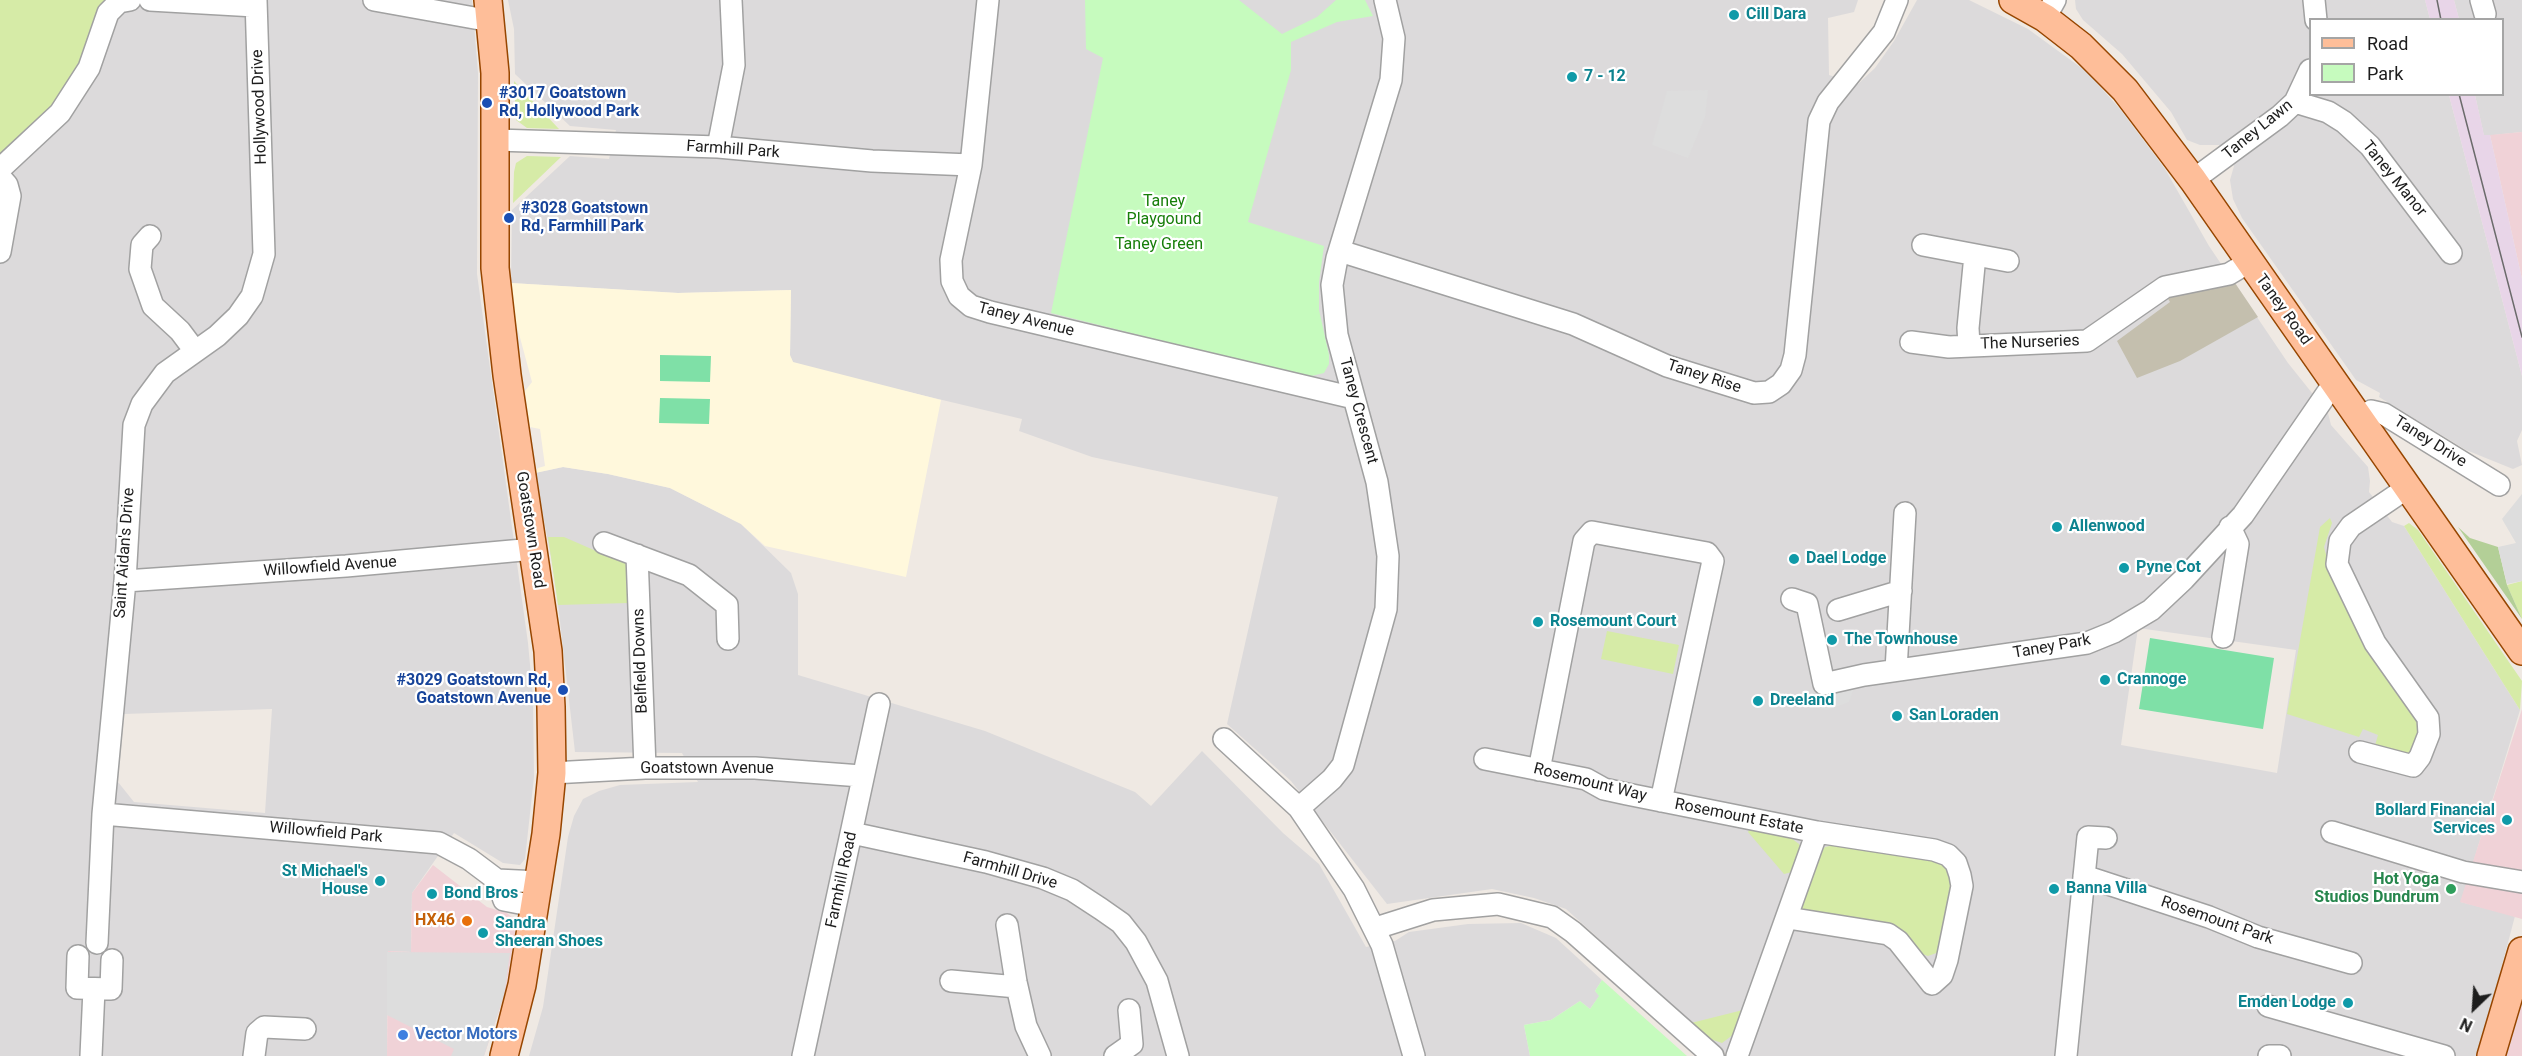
<!DOCTYPE html>
<html>
<head>
<meta charset="utf-8">
<style>
	body { margin:0 }
	#map { position:relative; width:2522px; height:1056px; overflow:hidden; background:#efe9e3; font-family:Roboto,sans-serif }
	canvas { display:block }
	.legend { position:absolute; left:2309px; top:18px; width:195px; height:78px; box-sizing:border-box; background:#fff; border:2px solid #a5a5a5; margin:0; padding:8px 10px; list-style:none; font-size:18px; color:#1d1d1d }
	.legend li { display:flex; align-items:center; gap:12px; height:30px }
	.legend b { width:30px; border:2px solid #a5a5a5 }
	.north { position:absolute; left:2444px; top:978px; width:60px; height:60px; -webkit-text-stroke:4px #fff; paint-order:stroke; rotate:205deg; font-size:16px; font-weight:700; line-height:24px; text-align:center; color:#1d1d1d }
	.north::after { content:''; display:block; margin:auto; width:21px; height:27px; background:#1d1d1d; clip-path:polygon(50% 0,100% 100%,50% 72%,0 100%) }
</style>
</head>
<body>
<div id="map">
<canvas width="2522" height="1056"></canvas>
<ul class="legend">
<li><b style="height:8px;background:#febe99"></b>Road</li>
<li><b style="height:16px;background:#c6fbbe"></b>Park</li>
</ul>
<div class="north">N</div>
</div>
<script>
const ctx = document.querySelector('canvas').getContext('2d');
ctx.lineJoin = 'round';
function paint(path, color) {
  ctx.fillStyle = color;
  ctx.fill(path, 'evenodd');
}
function poly(rows) {
  const path = new Path2D();
  for (const r of rows) {
    path.moveTo(r[0], r[1]);
    for (let i = 2; i < r.length; i += 2) path.lineTo(r[i], r[i + 1]);
  }
  return path;
}
function strokePath(path, color, width, dash) {
  ctx.strokeStyle = color;
  ctx.lineWidth = width;
  ctx.lineCap = dash ? 'butt' : 'round';
  ctx.setLineDash(dash || []);
  ctx.stroke(path);
}
function write(font, color, halo, rows, align = 'center') {
  ctx.font = font + ' Roboto,sans-serif';
  ctx.lineWidth = 4.5;
  ctx.setLineDash([]);
  ctx.textBaseline = 'middle';
  ctx.strokeStyle = halo;
  ctx.fillStyle = color;
  for (const [text, x, y, turn = 0] of rows) {
    ctx.save();
    ctx.translate(x, y);
    ctx.rotate((+turn || 0) * Math.PI / 180);
    ctx.textAlign = isNaN(turn) ? turn : align;
    if (halo) ctx.strokeText(text, 0, 0);
    ctx.fillText(text, 0, 0);
    ctx.restore();
  }
}
const residential = poly([
	[110,0,472,0,478,73,477,274,528,643,533,697,534,777,525,859,520,865,503,863,454,833,412,893,411,952,388,951,387,1056,0,1056,0,158],
	[272,709,265,813,134,802,118,782,124,714],
	[508,0,1858,0,1854,12,1828,18,1829,75,1858,84,1875,68,1894,41,1917,0,1969,0,2028,29,2087,72,2120,109,2165,169,2209,246,2288,363,2328,413,2331,425,2368,467,2370,481,2369,492,2392,522,2404,526,2520,710,2461,902,2515,916,2478,1056,1729,1056,1566,909,1534,898,1492,889,1387,904,1291,781,1227,724,1278,497,1092,457,1019,431,1022,419,800,366,793,362,790,356,791,290,678,293,511,283,512,210,570,156,609,159,616,130,570,126,515,74,514,29],
	[2138,628,2296,650,2277,773,2121,745],
	[2075,0,2425,0,2430,19,2310,20,2310,94,2449,95,2522,376,2522,430,2517,441,2522,465,2513,469,2466,450,2379,397,2380,393,2356,380,2242,218,2233,199,2230,180,2234,166,2219,145,2200,145,2187,140,2171,112,2122,54,2083,20,2076,9],
	[2454,0,2522,0,2522,132,2484,136,2475,95,2502,94,2502,20,2459,19],
	[563,467,608,474,670,488,741,524,791,573,798,594,798,675,985,731,1135,792,1151,806,1202,751,1283,833,1319,864,1366,947,1395,941,1409,932,1468,924,1521,923,1556,938,1602,980,1595,991,1600,995,1590,1009,1580,1001,1551,1020,1524,1025,1530,1056,529,1056,543,1007,568,837,574,816,583,799,599,791,620,785,698,782,682,753,575,752,555,578,535,473]
]);
const commercial = poly([
	[2522,132,2522,279,2490,135],
	[2522,709,2522,919,2460,902],
	[433,865,487,907,507,913,514,919,515,933,505,993,484,1056,387,1056,388,951,411,952,412,893],
	[2522,1004,2522,1056,2506,1056,2509,1048]
]);
const industrial = poly([
	[2425,0,2454,0,2459,19,2430,19],
	[2449,95,2475,95,2484,135,2490,135,2522,279,2522,376]
]);
const education = poly([
	[511,283,678,293,791,290,790,355,793,362,941,400,906,577,765,546,741,524,670,488,608,474,563,467,535,473,538,468,545,466,540,429,530,427,525,391,532,382,515,319]
]);
const construction = poly([
	[2233,280,2258,317,2180,361,2137,378,2117,341,2170,302,2167,297]
]);
const grass = poly([
	[0,0,110,0,77,71,53,107,0,158],
	[514,81,559,129,527,128,516,120],
	[527,156,561,157,513,203,514,172,516,163],
	[2330,518,2332,523,2324,547,2330,570,2353,622,2379,667,2413,712,2421,733,2411,760,2374,749,2378,735,2363,729,2359,737,2287,714,2320,527],
	[2409,523,2418,530,2522,681,2520,710,2404,526],
	[548,537,564,537,619,561,626,557,630,558,628,603,558,605],
	[2522,581,2522,619,2507,585],
	[1607,631,1679,645,1673,674,1601,659],
	[1750,828,1791,838,1799,844,1801,848,1792,872,1784,874,1748,832],
	[1836,841,1937,859,1947,865,1953,876,1942,951,1928,956,1803,913,1800,907,1823,850,1825,847,1835,845],
	[1743,1010,1734,1034,1722,1043,1707,1038,1691,1023]
]);
const forest = poly([
	[2458,527,2470,538,2498,547,2507,585,2522,619]
]);
const park = poly([
	[1085,0,1239,0,1282,34,1317,17,1336,0,1365,0,1373,16,1337,22,1291,42,1291,70,1248,222,1324,246,1319,282,1319,310,1329,355,1329,364,1324,373,1307,377,1051,313,1103,58,1086,49],
	[1602,980,1687,1056,1530,1056,1524,1025,1551,1020,1580,1001,1590,1009,1599,996,1595,991]
]);
const pitch = poly([
	[660,355,711,356,710,382,660,381],
	[660,398,710,399,709,424,659,423],
	[2150,638,2274,658,2263,729,2139,709]
]);
const parking = poly([
	[1708,90,1705,117,1688,158,1652,145,1667,91],
	[2522,494,2522,581,2507,584,2498,547,2516,543,2502,519],
	[1858,676,1849,702,1827,710,1817,708,1824,684],
	[387,952,510,953,504,995,484,1056,451,1056,454,1049,387,1015]
]);
const minor = poly([
	[150,0,255,6],
	[374,0,491,21],
	[988,0,971,165,951,260,952,281,959,296,971,306,990,312,1354,398],
	[2314,0,2316,20],
	[2481,0,2485,14],
	[2045,18,2055,0],
	[2295,102,2328,112,2344,122,2370,146,2451,253],
	[496,140,718,147,872,161,971,165],
	[718,147,734,65,731,0],
	[0,169,60,113,89,68,108,13,119,2,130,0],
	[0,177,7,185,10,196,0,252],
	[2193,180,2280,116,2295,102,2310,70],
	[150,236,142,245,140,269,153,306,180,331,195,351],
	[1923,245,2008,261],
	[1340,251,1573,324,1667,366,1754,393,1769,392,1781,384,1791,370,1795,355,1819,121,1828,102,1884,32,1897,0],
	[1911,342,1949,347,2087,341,2165,287,2229,274,2249,262],
	[1969,345,1968,328,1975,255],
	[2359,418,2371,411,2384,414,2499,485],
	[604,543,689,575,727,605,728,639],
	[637,555,645,768],
	[125,581,346,566,534,549],
	[1792,599,1807,604,1824,684,1864,675,2087,643,2114,632,2151,610,2184,579,2243,515,2334,383],
	[1838,610,1901,591],
	[2223,637,2238,544,2230,527],
	[1896,670,1905,513],
	[1224,739,1299,808,1354,889,1382,945,1414,1056],
	[2360,752,2413,766,2420,757,2429,734,2428,718,2375,643,2337,564,2340,541,2351,526,2407,488],
	[1485,759,1586,779,1604,789,1627,794,1817,832,1934,850,1948,855,1956,863,1960,875,1962,886,1947,960,1942,975,1932,984,1898,941,1888,934,1788,918],
	[1539,770,1584,541,1592,532,1707,553,1713,561,1661,801],
	[552,773,645,768,755,768,861,776],
	[1299,808,1332,779,1343,765,1386,609,1388,556,1377,482,1337,335,1332,285,1337,258,1391,80,1394,38,1385,0],
	[103,814,439,843,469,859,497,880,539,882],
	[2332,832,2463,872,2522,882],
	[852,833,986,862,1043,878,1072,890,1101,909,1121,923,1136,942,1157,981,1178,1056],
	[2084,876,2209,917,2258,937,2351,963],
	[497,880,504,900,535,906],
	[1007,925,1016,982,1026,1026,1040,1056],
	[1376,928,1433,910,1498,904,1552,917,1573,932,1713,1056],
	[97,943,103,814,125,581,134,425,142,404,165,373,217,336,238,316,252,296,264,254,256,0],
	[78,956,77,988,111,989,112,960],
	[951,981,1017,987],
	[2268,1006,2444,1056],
	[91,1056,94,989],
	[254,1056,257,1033,264,1027,305,1029],
	[803,1056,879,704],
	[1115,1056,1132,1044,1129,1010],
	[1737,1056,1817,832],
	[2066,1056,2088,837,2106,838],
	[2269,1056,2280,1056]
]);
const major = poly([
	[488,0,495,73,495,268,507,375,548,651,551,707,552,773,546,834,522,985,504,1056],
	[2013,0,2045,18,2081,46,2125,90,2193,180,2522,651],
	[2491,1056,2522,951]
]);
const tram = poly([
	[2437,0,2441,20],
	[2459,94,2522,337]
]);
const markers = [
	[1734,15,6,"#0f9aa8"],
	[1572,77,6,"#0f9aa8"],
	[487,103,6,"#1a4fb4"],
	[509,218,6,"#1a4fb4"],
	[2057,527,6,"#0f9aa8"],
	[1794,559,6,"#0f9aa8"],
	[2124,568,6,"#0f9aa8"],
	[1538,622,6,"#0f9aa8"],
	[1832,640,6,"#0f9aa8"],
	[2105,680,6,"#0f9aa8"],
	[563,690,6,"#1a4fb4"],
	[1758,701,6,"#0f9aa8"],
	[1897,716,6,"#0f9aa8"],
	[2507,820,6,"#0f9aa8"],
	[380,881,6,"#0f9aa8"],
	[2054,889,6,"#0f9aa8"],
	[2451,889,6,"#2e9e5b"],
	[432,894,6,"#0f9aa8"],
	[467,921,6,"#e8710a"],
	[483,933,6,"#0f9aa8"],
	[2348,1003,6,"#0f9aa8"],
	[403,1035,6,"#3f7fe0"]
];
const cultureNames = [
	["Cill Dara",1746,15],
	["7 - 12",1584,77],
	["Allenwood",2069,527],
	["Dael Lodge",1806,559],
	["Pyne Cot",2136,568],
	["Rosemount Court",1550,622],
	["The Townhouse",1844,640],
	["Crannoge",2117,680],
	["Dreeland",1770,701],
	["San Loraden",1909,716],
	["Bollard Financial",2495,811,"right"],
	["Services",2495,829,"right"],
	["St Michael's",368,872,"right"],
	["House",368,890,"right"],
	["Banna Villa",2066,889],
	["Bond Bros",444,894],
	["Sandra",495,924],
	["Sheeran Shoes",495,942],
	["Emden Lodge",2336,1003,"right"]
];
const transitNames = [
	["#3017 Goatstown",499,94],
	["Rd, Hollywood Park",499,112],
	["#3028 Goatstown",521,209],
	["Rd, Farmhill Park",521,227],
	["#3029 Goatstown Rd,",551,681,"right"],
	["Goatstown Avenue",551,699,"right"]
];
const streetNames = [
	["Hollywood Drive",260,107,-92],
	["Taney Lawn",2258,130,-39],
	["Farmhill Park",733,150,4],
	["Taney Manor",2394,179,51],
	["Taney Road",2283,310,54],
	["Taney Avenue",1026,320,14],
	["The Nurseries",2030,343,-2],
	["Taney Rise",1704,377,18],
	["Taney Crescent",1358,411,75],
	["Taney Drive",2430,442,32],
	["Goatstown Road",530,530,81],
	["Saint Aidan's Drive",125,553,-86],
	["Willowfield Avenue",330,567,-4],
	["Taney Park",2052,647,-10],
	["Belfield Downs",641,661,-92],
	["Goatstown Avenue",707,769],
	["Rosemount Way",1590,783,14],
	["Rosemount Estate",1739,817,11],
	["Willowfield Park",326,833,5],
	["Farmhill Drive",1010,871,16],
	["Farmhill Road",842,880,-78],
	["Rosemount Park",2217,921,19]
];
const parkNames = [
	["Taney",1164,202],
	["Playgound",1164,220],
	["Taney Green",1159,245]
];
const leisureNames = [
	["Hot Yoga",2439,880],
	["Studios Dundrum",2439,898]
];
const foodNames = [
	["HX46",455,921]
];
const shopNames = [
	["Vector Motors",415,1035]
];
paint(residential, '#dcdadb');
paint(commercial, '#f0d2d7');
paint(industrial, '#e8d5e8');
paint(education, '#fff8dc');
paint(construction, '#c4bfae');
paint(grass, '#d6eba7');
paint(forest, '#b3cf97');
paint(park, '#c6fbbe');
paint(pitch, '#7fe0a7');
paint(parking, '#ddd');
strokePath(minor, '#a1a1a1', 24);
strokePath(major, '#974600', 30);
strokePath(minor, '#fff', 21);
strokePath(major, '#febe99', 27);
strokePath(tram, '#6b6b6b', 1.5);
for (const [x, y, r, color] of markers) {
  const dot = new Path2D();
  dot.arc(x, y, r, 0, 2 * Math.PI);
  ctx.fillStyle = color;
  ctx.fill(dot);
  strokePath(dot, '#fff', 2);
}
write('bold 16px', '#0d838f', '#fff', cultureNames, 'left');
write('bold 16px', '#164399', '#fff', transitNames, 'left');
write('16px', '#1d1d1d', '#fff', streetNames);
write('16px', '#177e09', '#fff', parkNames);
write('bold 16px', '#27864d', '#fff', leisureNames, 'right');
write('bold 16px', '#c56008', '#fff', foodNames, 'right');
write('bold 16px', '#366cbe', '#fff', shopNames, 'left');
</script>
</body>
</html>
